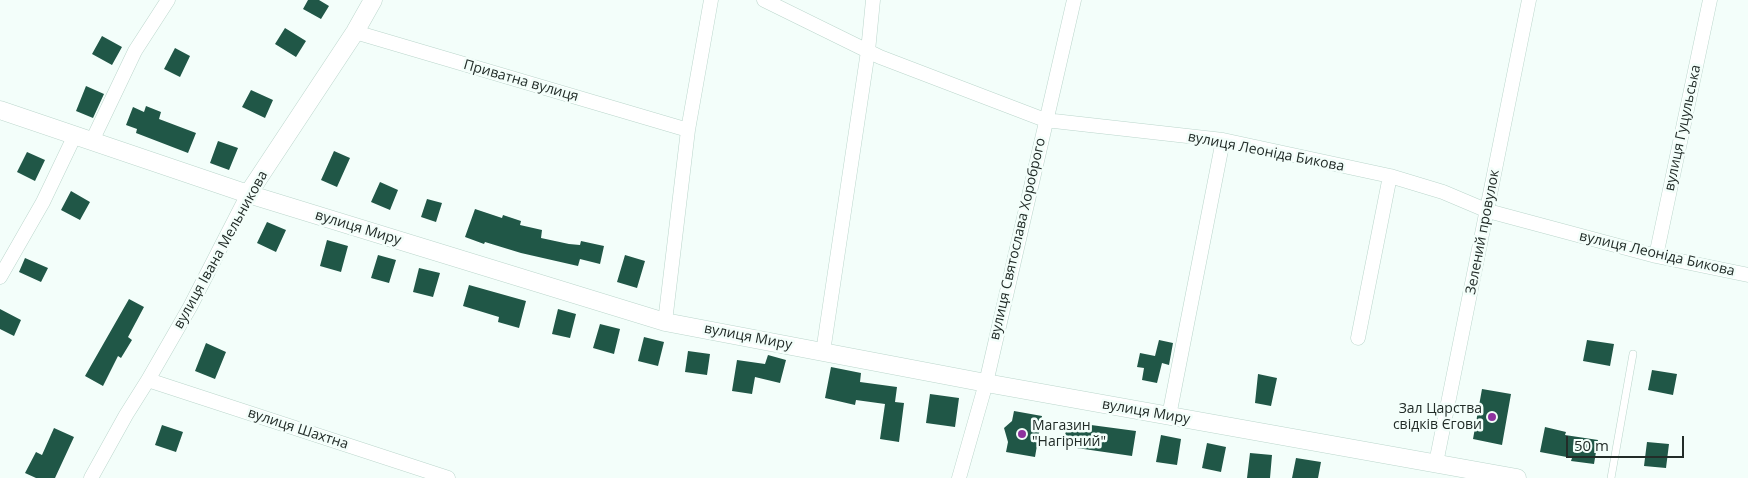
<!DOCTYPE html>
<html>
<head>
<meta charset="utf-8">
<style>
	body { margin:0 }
	#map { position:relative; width:1748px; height:478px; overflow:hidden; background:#f3fefa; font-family:"Open Sans",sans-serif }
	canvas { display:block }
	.scale { position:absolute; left:1566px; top:436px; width:118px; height:22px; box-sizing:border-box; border:2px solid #222c28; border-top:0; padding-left:6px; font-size:15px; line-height:18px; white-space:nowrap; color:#222c28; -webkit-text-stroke:4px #f3fefa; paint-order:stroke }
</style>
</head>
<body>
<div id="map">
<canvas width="1748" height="478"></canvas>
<div class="scale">50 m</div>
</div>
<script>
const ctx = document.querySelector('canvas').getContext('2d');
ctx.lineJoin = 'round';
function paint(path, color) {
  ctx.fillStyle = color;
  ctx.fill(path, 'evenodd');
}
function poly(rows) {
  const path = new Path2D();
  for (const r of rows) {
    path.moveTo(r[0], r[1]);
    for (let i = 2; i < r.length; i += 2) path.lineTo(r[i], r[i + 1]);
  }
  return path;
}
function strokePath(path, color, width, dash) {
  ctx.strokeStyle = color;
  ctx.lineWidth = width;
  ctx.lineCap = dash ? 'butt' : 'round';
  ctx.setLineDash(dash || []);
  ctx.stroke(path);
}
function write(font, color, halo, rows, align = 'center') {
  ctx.font = font + ' "Open Sans",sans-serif';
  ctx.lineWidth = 5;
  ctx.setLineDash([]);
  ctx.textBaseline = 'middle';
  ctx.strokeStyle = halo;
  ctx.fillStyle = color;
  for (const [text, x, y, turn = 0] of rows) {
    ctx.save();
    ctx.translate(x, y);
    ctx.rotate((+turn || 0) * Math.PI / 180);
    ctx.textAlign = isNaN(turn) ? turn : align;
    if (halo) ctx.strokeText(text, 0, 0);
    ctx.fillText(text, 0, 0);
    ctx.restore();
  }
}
const building = poly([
	[308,0,319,0,329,6,321,19,303,9],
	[285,28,306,41,296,57,275,44],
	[102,36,122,47,112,65,92,54],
	[175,48,190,56,180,77,164,69],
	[86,86,104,94,93,118,76,111],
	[251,90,273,100,265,118,242,107],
	[146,106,161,112,159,119,196,133,188,153,136,133,137,129,126,125,133,107,144,112],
	[218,141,238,148,229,170,210,163],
	[334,151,350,158,337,187,321,180],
	[27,152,45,160,35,181,17,172],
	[380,182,398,190,390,210,371,202],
	[71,191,90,202,80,220,61,210],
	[427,199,442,203,436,222,421,217],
	[475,209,502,218,503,215,521,221,520,225,542,230,541,238,569,244,580,245,581,241,604,246,600,264,580,259,578,266,521,253,485,242,484,244,465,237],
	[267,222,286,230,276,252,257,243],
	[327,240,348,246,341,272,320,266],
	[378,255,396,260,389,283,371,278],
	[625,255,645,261,637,288,617,282],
	[25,258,48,268,41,282,19,272],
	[419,268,440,273,433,297,413,292],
	[469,285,526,301,519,328,498,322,499,317,463,306],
	[129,299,144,307,128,337,132,340,121,358,118,356,103,386,85,376],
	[0,309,21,320,14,336,0,329],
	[558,309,576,314,570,338,552,334],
	[600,324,620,329,614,354,593,348],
	[644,337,664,342,658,366,638,361],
	[1159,340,1173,343,1169,365,1162,363,1157,383,1142,380,1144,368,1137,367,1140,353,1155,356],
	[1587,340,1614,344,1610,366,1583,361],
	[206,343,226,352,215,379,195,371],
	[688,351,710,354,707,375,685,372],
	[768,355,786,360,780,383,755,377,752,394,732,391,737,360,765,364],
	[831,367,861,373,860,382,897,387,895,402,904,403,899,442,880,439,885,404,856,400,855,405,825,398],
	[1652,370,1677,374,1673,395,1648,390],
	[1258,374,1277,378,1271,406,1255,403],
	[1482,389,1511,394,1502,445,1473,439],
	[930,394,959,398,955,427,926,423],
	[1014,411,1042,416,1035,457,1006,452,1008,442,1004,428,1012,421],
	[1068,420,1091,425,1136,431,1132,456,1063,446],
	[162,425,183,432,176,452,155,445],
	[1545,427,1566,432,1565,435,1598,440,1594,464,1571,461,1572,458,1540,452],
	[54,428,74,437,55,478,36,478,25,473,36,452,42,455],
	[1161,435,1181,439,1177,465,1156,462],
	[1647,442,1669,444,1666,468,1644,466],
	[1207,443,1226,447,1221,472,1202,468],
	[1250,453,1272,455,1270,478,1247,478],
	[1296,458,1321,462,1318,478,1292,478]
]);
const service = poly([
	[1611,478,1633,354]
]);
const minor = poly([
	[764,0,880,57,1045,120,1223,140,1390,176,1443,192,1488,211,1656,256,1748,275],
	[355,32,688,130],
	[92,141,135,51,168,0],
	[1656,256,1710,0],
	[0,277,43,202,75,135],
	[665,322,688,130,711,0],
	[1358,338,1390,176],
	[823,352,868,51,873,0],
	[148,380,448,478],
	[1169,416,1223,140],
	[1436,463,1529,0],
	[91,478,126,415,148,380,190,307,248,194],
	[959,478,986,383,1074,0]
]);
const tertiary = poly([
	[0,110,248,194,665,322,986,383,1517,478],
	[248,194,355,32,373,0]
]);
const markers = [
	[1492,417,5,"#8e339e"],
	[1022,434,5,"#8e339e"]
];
const streetNames = [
	["Приватна вулиця",521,81,16],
	["вулиця Гуцульська",1683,128,-78],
	["вулиця Леоніда Бикова",1266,152,11],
	["вулиця Миру",358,228,17],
	["Зелений провулок",1483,232,-79],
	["вулиця Святослава Хороброго",1018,239,-77],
	["вулиця Івана Мельникова",221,250,-61],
	["вулиця Леоніда Бикова",1657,254,13],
	["вулиця Миру",748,337,11],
	["вулиця Миру",1146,412,10],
	["вулиця Шахтна",298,429,18]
];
const poiNames = [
	["Зал Царства",1482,409],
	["свідків Єгови",1482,425],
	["Магазин",1032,426,"left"],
	["\"Нагірний\"",1032,442,"left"]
];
paint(building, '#205747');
strokePath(service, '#bbd6cc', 8);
strokePath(minor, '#bbd6cc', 15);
strokePath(tertiary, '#bbd6cc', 19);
strokePath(service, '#fff', 7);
strokePath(minor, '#fff', 14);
strokePath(tertiary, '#fff', 18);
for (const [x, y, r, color] of markers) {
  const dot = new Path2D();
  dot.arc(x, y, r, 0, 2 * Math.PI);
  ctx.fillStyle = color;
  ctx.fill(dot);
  strokePath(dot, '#f3fefa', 2);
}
write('14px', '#222c28', '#f3fefa', streetNames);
write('14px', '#222c28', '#f3fefa', poiNames, 'right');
</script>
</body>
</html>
